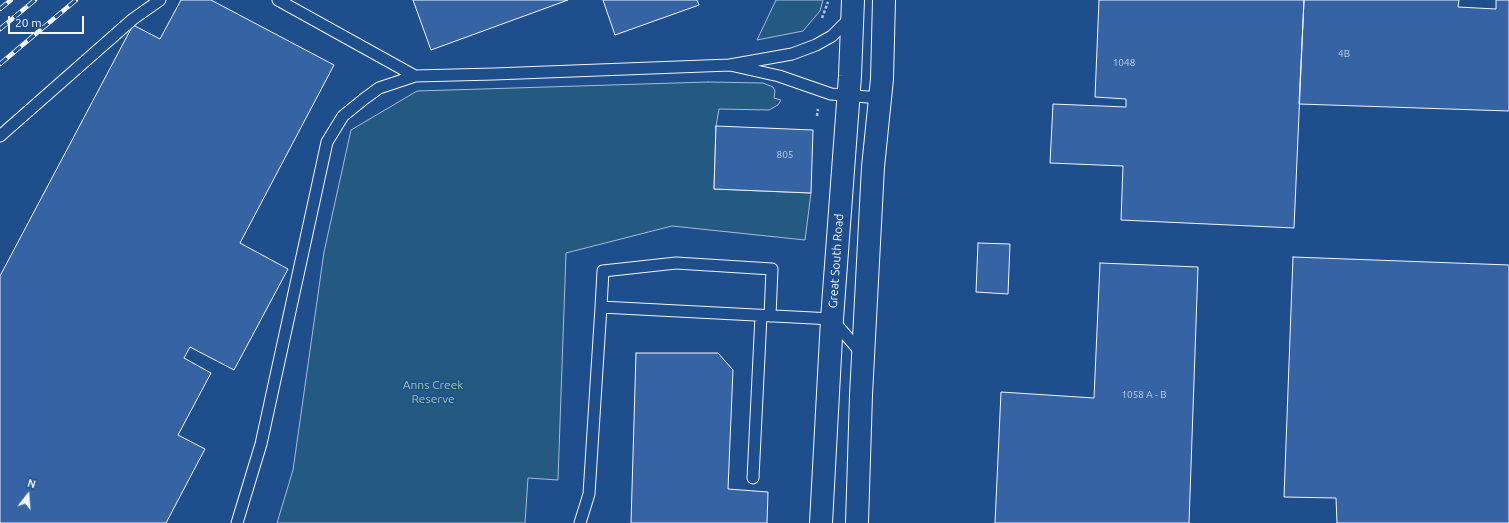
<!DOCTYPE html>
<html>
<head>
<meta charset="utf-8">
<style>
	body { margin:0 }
	#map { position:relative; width:1509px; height:523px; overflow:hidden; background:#1f4e8c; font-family:Ubuntu,sans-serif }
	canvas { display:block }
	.north { position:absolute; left:8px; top:475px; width:40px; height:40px; -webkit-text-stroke:3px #1f4e8c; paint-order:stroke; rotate:17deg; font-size:11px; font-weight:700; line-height:16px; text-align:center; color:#f2f6ff }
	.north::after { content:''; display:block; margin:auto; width:14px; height:18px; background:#f2f6ff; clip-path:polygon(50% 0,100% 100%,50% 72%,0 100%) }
	.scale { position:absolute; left:8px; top:16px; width:76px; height:18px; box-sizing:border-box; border:2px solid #f2f6ff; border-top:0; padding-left:5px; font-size:12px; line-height:14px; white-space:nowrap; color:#f2f6ff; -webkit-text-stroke:3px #1f4e8c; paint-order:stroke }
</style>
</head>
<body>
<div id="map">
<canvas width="1509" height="523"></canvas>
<div class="north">N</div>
<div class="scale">20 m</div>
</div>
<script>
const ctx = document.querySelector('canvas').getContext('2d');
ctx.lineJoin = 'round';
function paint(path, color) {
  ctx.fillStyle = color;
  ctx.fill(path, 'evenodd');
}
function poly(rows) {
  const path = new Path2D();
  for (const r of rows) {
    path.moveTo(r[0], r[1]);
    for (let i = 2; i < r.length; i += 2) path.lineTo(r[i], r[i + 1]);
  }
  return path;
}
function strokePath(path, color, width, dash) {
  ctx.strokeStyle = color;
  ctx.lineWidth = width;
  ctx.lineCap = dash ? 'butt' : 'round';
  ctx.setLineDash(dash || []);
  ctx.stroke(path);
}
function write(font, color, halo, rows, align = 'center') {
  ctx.font = font + ' Ubuntu,sans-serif';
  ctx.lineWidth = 3;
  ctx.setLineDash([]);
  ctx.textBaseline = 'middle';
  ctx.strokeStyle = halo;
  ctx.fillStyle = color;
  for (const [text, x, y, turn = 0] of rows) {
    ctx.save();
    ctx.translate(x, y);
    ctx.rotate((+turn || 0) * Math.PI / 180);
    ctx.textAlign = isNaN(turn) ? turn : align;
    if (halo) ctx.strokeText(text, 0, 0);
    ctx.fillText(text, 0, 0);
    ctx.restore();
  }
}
const green = poly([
	[776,0,823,0,820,11,803,31,757,40,776,0],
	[708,82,763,83,773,87,775,91,774,98,781,100,778,105,769,110,719,109,716,126,714,189,811,193,805,240,672,226,566,253,558,480,528,478,525,523,277,523,293,470,324,252,351,130,417,91,708,82]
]);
const building = poly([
	[181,0,211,0,334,65,240,243,288,269,234,370,190,347,184,358,211,373,178,435,205,449,166,523,0,523,0,276,133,25,160,39,181,0],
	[413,0,568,0,431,50,413,0],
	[603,0,697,0,699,5,615,35,603,0],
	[1099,0,1304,0,1294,228,1121,220,1123,166,1050,163,1053,104,1126,107,1126,99,1095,97,1099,0],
	[1304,0,1459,0,1458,7,1496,9,1496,0,1509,0,1509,111,1299,104,1304,0],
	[716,126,813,130,811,193,714,189,716,126],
	[978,243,1010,244,1008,294,976,292,978,243],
	[1293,257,1509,265,1509,523,1337,523,1336,498,1284,497,1293,257],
	[1100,263,1198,267,1189,523,995,523,1001,392,1094,398,1100,263],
	[636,353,718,353,733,370,728,489,768,492,767,523,631,523,636,353]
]);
const path = poly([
	[822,18,828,2],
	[817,116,818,109]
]);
const service = poly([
	[278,0,415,76],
	[852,16,832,36,816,45,792,54,730,65,779,76,831,94,880,98],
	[0,136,133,19,160,0],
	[601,307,603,271,676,263,772,269,770,316],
	[753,478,761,316],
	[237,523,261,444,327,142,343,116,364,99,379,88,415,76,494,74,730,65],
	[580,523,589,494,601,307,832,319,862,354]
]);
const primary = poly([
	[821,523,832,319,850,76,853,0],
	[857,523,861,395,873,167,882,79,884,0]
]);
const rail = poly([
	[0,9,11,0],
	[0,29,35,0],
	[0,64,76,0]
]);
const numberNames = [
	["4B",1344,54],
	["1048",1124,63],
	["805",785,155],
	["1058 A - B",1144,395]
];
const streetNames = [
	["Great South Road",836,261,-86]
];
const parkNames = [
	["Anns Creek",433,385],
	["Reserve",433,399]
];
paint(green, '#245a82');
strokePath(green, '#a8bbd7', 1);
paint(building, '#3563a3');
strokePath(building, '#f2f6ff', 1);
strokePath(service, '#f2f6ff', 13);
strokePath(primary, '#f2f6ff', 24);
strokePath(path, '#b3c4dc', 2.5, [3, 2]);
strokePath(service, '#1f4e8c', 11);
strokePath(primary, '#1f4e8c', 22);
strokePath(rail, '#f2f6ff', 4.5);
strokePath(rail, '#1f4e8c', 3, [9]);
write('10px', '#c3d1e8', null, numberNames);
write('12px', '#f2f6ff', '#1f4e8c', streetNames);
write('12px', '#97c8a6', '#1f4e8c', parkNames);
</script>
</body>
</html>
